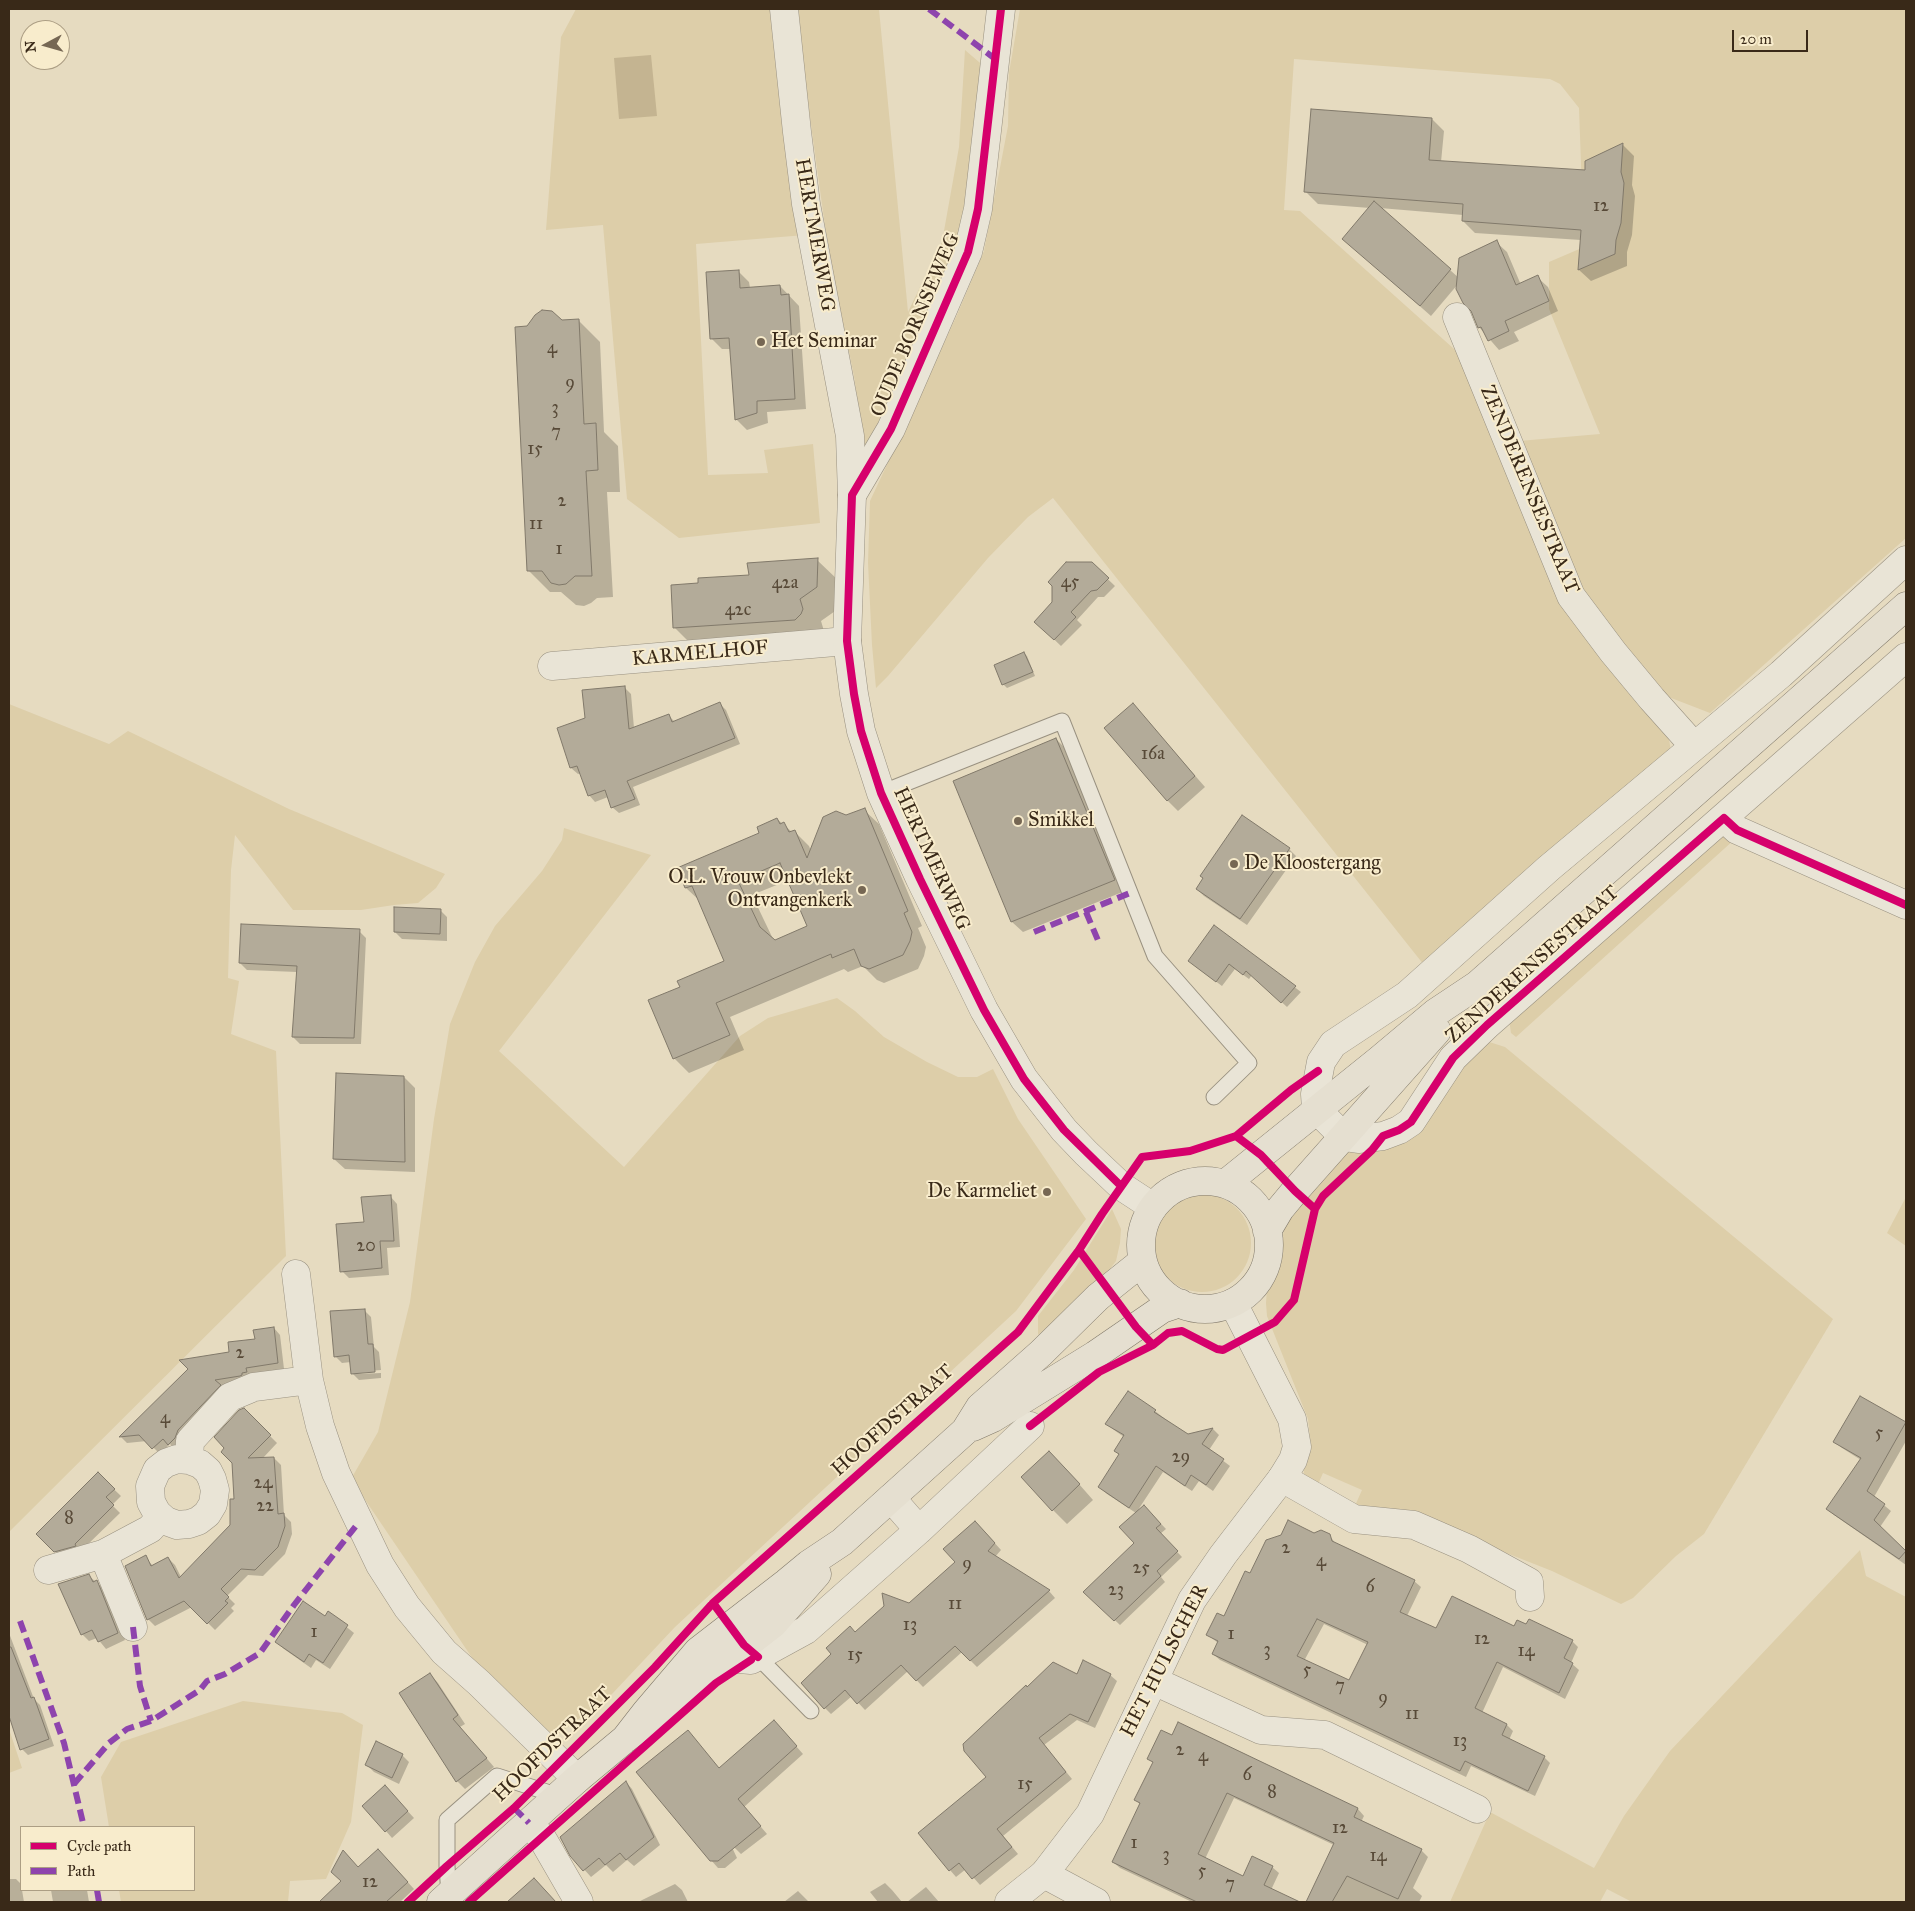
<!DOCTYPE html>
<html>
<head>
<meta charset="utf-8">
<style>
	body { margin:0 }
	#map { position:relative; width:1915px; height:1911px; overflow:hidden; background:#e6dbc0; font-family:"IM FELL Great Primer",serif }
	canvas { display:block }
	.frame { position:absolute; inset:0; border:10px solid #392918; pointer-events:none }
	.legend { position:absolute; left:20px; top:1826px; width:175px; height:65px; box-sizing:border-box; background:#f8eccc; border:1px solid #ac9e84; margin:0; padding:6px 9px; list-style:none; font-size:15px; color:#392918 }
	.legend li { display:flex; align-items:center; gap:10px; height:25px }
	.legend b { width:25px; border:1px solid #ac9e84 }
	.north { position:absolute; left:20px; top:20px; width:50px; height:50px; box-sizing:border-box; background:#f8eccc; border:1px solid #ac9e84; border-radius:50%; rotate:264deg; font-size:14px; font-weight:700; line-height:20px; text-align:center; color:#392918 }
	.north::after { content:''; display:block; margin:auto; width:18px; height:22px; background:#766753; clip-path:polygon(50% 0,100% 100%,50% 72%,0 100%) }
	.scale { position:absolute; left:1732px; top:30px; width:76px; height:22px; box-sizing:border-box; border:2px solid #392918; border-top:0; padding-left:6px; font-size:15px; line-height:18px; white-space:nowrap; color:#392918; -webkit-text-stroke:4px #f8eccc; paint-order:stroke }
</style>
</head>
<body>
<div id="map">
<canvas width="1915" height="1911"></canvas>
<div class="frame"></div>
<ul class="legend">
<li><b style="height:6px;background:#d6006c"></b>Cycle path</li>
<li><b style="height:6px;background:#8e44ad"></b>Path</li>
</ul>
<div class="north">N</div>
<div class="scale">20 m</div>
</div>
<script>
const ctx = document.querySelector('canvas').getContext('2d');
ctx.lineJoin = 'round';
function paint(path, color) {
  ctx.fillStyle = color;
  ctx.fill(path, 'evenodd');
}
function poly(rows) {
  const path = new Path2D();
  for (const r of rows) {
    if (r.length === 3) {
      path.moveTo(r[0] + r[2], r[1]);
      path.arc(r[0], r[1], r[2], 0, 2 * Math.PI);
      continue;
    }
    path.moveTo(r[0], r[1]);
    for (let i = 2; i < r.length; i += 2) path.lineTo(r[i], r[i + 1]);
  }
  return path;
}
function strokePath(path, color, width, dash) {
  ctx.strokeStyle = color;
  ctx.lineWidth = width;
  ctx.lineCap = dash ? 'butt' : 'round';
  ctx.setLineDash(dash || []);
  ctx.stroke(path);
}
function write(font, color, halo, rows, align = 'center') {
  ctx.font = font + ' "IM FELL Great Primer",serif';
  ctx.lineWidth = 4;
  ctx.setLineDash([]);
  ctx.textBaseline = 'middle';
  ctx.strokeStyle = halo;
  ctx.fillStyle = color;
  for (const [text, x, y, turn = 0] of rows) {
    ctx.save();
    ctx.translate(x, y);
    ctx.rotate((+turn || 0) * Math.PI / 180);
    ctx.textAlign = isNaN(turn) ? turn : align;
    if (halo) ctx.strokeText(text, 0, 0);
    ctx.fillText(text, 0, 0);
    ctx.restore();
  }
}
const green = poly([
	[576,9,773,9,805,235,696,244,708,475,768,473,764,450,813,444,820,523,679,538,627,499,603,225,546,230,561,37],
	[795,9,879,9,908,312,942,242,959,147,965,50,986,68,965,240,865,456,854,376,829,255],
	[1020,9,1906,9,1906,538,1710,713,1666,696,1586,603,1519,441,1600,434,1549,309,1549,262,1584,247,1579,108,1560,84,1550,79,1294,59,1284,210,1300,211,1463,357,1563,598,1667,728,1671,751,1424,965,1053,498,1028,517,988,558,888,676,876,688,872,645,868,563,870,501,957,315,984,251,1008,126,1009,73],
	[9,704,109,744,128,731,289,809,445,874,436,888,418,903,394,905,361,910,293,910,235,835,231,870,228,978,239,981,231,1034,276,1051,286,1256,9,1532],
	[564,828,651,855,499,1051,624,1167,740,1036,768,1018,837,998,855,1011,884,1037,927,1062,958,1077,977,1077,993,1069,1018,1119,1086,1219,1016,1311,675,1627,612,1694,553,1738,498,1696,351,1479,378,1432,410,1302,434,1119,450,1024,475,962,495,926,542,871,562,840],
	[1717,836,1726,836,1735,839,1516,1037,1511,1033,1509,1019],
	[1483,1040,1505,1047,1833,1319,1704,1534,1676,1556,1633,1598,1621,1604,1552,1571,1405,1513,1354,1508,1362,1490,1323,1473,1315,1491,1304,1481,1304,1466,1311,1447,1308,1419,1267,1316,1266,1303,1267,1289,1278,1266,1285,1223,1343,1155,1362,1147],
	[1202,1243,49],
	[1906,1197,1906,1246,1887,1233],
	[1112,1209,1121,1229,1120,1243,1116,1261,1094,1290,1038,1335,1038,1316,1074,1270],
	[1860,1550,1866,1576,1906,1597,1906,1902,1632,1902,1607,1889,1600,1902,1450,1902,1490,1812,1594,1868,1624,1816,1670,1751],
	[243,1701,342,1713,363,1725,351,1822,326,1879,290,1881,288,1902,121,1902,119,1890,194,1890,194,1827,109,1827,101,1777,121,1742],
	[9,1729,22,1768,9,1773]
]);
const water = poly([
	[651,55,657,116,619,119,614,58]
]);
const shadow = poly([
	[1432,119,1444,131,1441,162,1586,171,1623,145,1634,156,1632,185,1635,196,1632,235,1627,252,1627,266,1591,281,1579,270,1581,240,1475,233,1463,221,1463,215,1380,208,1459,278,1496,242,1507,252,1521,285,1537,277,1548,287,1558,311,1514,332,1519,341,1499,350,1479,327,1458,284,1431,316,1355,249,1370,208,1318,204,1306,192],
	[738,271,749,282,750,288,780,286,799,306,806,409,767,412,768,423,747,430,736,419,731,349,722,349,711,338],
	[578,320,600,342,604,432,618,446,620,492,607,492,613,597,597,598,591,603,584,606,576,605,561,592,550,592,529,571,562,321],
	[817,560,839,581,838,609,821,621,824,631,696,649,675,628,699,585,750,576],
	[1091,563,1115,586,1104,597,1098,597,1077,620,1082,625,1061,646,1036,622],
	[1024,653,1027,656,1035,676,1007,688,1003,684],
	[625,688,631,694,634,728,668,715,675,722,720,704,726,710,740,744,633,787,640,805,619,813,612,807,608,797,595,802,589,795,581,773,578,774,571,768,558,729,586,719],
	[1133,705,1205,787,1178,811,1167,800],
	[1056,739,1067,750,1125,891,1023,932,1012,922,954,781],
	[864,810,879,824,922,926,918,928,926,947,924,956,918,969,884,983,877,980,863,966,848,972,844,969,730,1017,744,1050,689,1073,674,1058,681,988,726,962,700,901,686,888,678,869,761,834,777,819,792,832,794,831,809,846,811,851,846,816],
	[789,880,808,927,774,941,752,895],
	[1289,849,1296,856,1247,925,1204,896,1197,889,1204,879],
	[440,910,447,917,447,941,402,939,395,932],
	[1214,926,1301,992,1287,1007,1252,975,1249,979,1235,969,1222,986,1195,966],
	[359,931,366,938,361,1044,300,1044,293,1037,297,972,247,970,240,963],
	[404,1077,415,1088,415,1172,345,1169,334,1159],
	[390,1196,397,1204,400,1247,387,1248,389,1275,349,1278,342,1271,365,1224],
	[364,1310,371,1317,374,1347,379,1352,381,1370,357,1372,357,1374,381,1373,381,1378,359,1380,352,1373,351,1362,342,1363,335,1356],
	[274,1328,280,1335,284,1369,252,1374,246,1382,220,1386,226,1392,176,1450,170,1444,160,1454,147,1441,127,1443,121,1437,190,1369,231,1353],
	[1861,1397,1906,1424,1906,1441,1874,1497,1891,1511,1880,1527,1906,1553,1906,1565,1834,1515,1827,1509,1861,1460,1842,1448,1835,1442],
	[244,1410,277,1443,262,1459,274,1458,281,1465,284,1515,291,1522,292,1534,285,1554,263,1576,248,1575,227,1596,235,1604,231,1608,234,1611,215,1630,192,1607,155,1626,148,1619,145,1557,153,1566,168,1558,175,1565,181,1577,232,1525],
	[1155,1411,1187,1436,1213,1429,1219,1435,1209,1450,1230,1466,1213,1491,1199,1481,1192,1491,1163,1472,1138,1510,1144,1506,1166,1529,1160,1534,1182,1557,1161,1577,1165,1582,1120,1625,1085,1592,1136,1543,1136,1513,1107,1494,1100,1487,1120,1455,1115,1451,1124,1437,1114,1430,1107,1424],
	[1064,1467,1093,1500,1067,1524,1053,1510],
	[98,1474,121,1496,112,1505,120,1513,81,1551,62,1558,38,1534],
	[982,1529,1001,1550,995,1557,1049,1591,1055,1598,977,1667,962,1652,923,1687,908,1671,865,1710,852,1696,831,1714,825,1708,855,1633,910,1604,957,1562],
	[1314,1534,1329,1535,1336,1544,1414,1581,1421,1587,1407,1616,1437,1630,1514,1628,1572,1641,1578,1647,1571,1663,1579,1670,1565,1699,1503,1667,1482,1713,1507,1725,1513,1731,1509,1740,1544,1757,1550,1763,1535,1796,1471,1766,1466,1777,1220,1660,1213,1654,1218,1643,1208,1635,1224,1618,1251,1574],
	[1324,1624,1368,1645,1350,1682,1304,1661],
	[89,1576,104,1589,125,1640,106,1649,97,1638,89,1641,82,1634],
	[329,1613,354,1633,330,1669,316,1660,311,1668,284,1649,277,1642,326,1618],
	[9,1633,34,1699,40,1705,54,1746,28,1755,22,1749,9,1711],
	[430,1674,438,1683,465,1724,460,1727,494,1767,465,1789,457,1781,400,1694],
	[1077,1675,1110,1675,1117,1681,1095,1728,1077,1720,1044,1745,1072,1779,1003,1836,1018,1854,980,1885,966,1869,956,1877,950,1870,988,1777,1028,1688],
	[1179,1724,1358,1809,1364,1816,1361,1822,1421,1850,1428,1857,1413,1888,1422,1896,1419,1902,1307,1902,1334,1845,1234,1798,1205,1859,1243,1877,1272,1867,1279,1873,1271,1890,1297,1902,1192,1902,1120,1868,1113,1862,1141,1805,1136,1800,1153,1763,1149,1759,1173,1736],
	[781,1729,803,1754,744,1807,767,1834,741,1854,730,1843,737,1858,725,1868,718,1868,711,1860,720,1769],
	[402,1755,409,1762,399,1784,374,1772,367,1765],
	[626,1782,632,1789,660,1845,634,1866,627,1860,613,1872,606,1865,591,1877,571,1855],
	[392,1794,414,1818,392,1838,386,1831],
	[385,1857,414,1889,400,1902,321,1902,358,1868],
	[9,1879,16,1879,21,1884,24,1902,9,1902],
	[885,1883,892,1890,902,1902,878,1902,870,1892],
	[675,1884,682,1890,688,1902,638,1902],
	[926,1887,939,1902,907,1902],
	[51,1890,87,1890,89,1902,53,1902],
	[798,1891,809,1902,784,1902]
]);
const building = poly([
	[1311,109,1432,118,1429,160,1585,170,1585,161,1623,143,1621,172,1624,183,1621,223,1616,240,1615,254,1578,270,1581,230,1462,221,1463,204,1304,192,1311,109],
	[1374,201,1451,269,1420,306,1342,239,1374,201],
	[1497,240,1516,285,1538,275,1549,301,1505,321,1509,331,1488,341,1481,327,1478,328,1471,311,1463,303,1456,289,1459,258,1497,240],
	[739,270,740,288,780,285,781,295,789,294,795,399,757,401,757,413,735,420,729,338,710,339,706,272,739,270],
	[542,310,552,311,562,320,579,319,584,424,596,423,598,470,586,471,592,576,575,576,566,584,559,585,551,583,542,571,527,571,515,327,527,326,535,315,542,310],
	[818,558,817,587,800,599,803,609,801,614,795,620,673,628,671,585,698,583,698,578,749,575,747,563,818,558],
	[1066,562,1092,562,1109,578,1097,590,1091,591,1071,612,1076,617,1054,640,1034,622,1052,602,1052,586,1048,582,1066,562],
	[1024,652,1033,672,1002,685,994,665,1024,652],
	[625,686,629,729,669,714,672,722,720,702,735,738,627,781,635,799,611,808,605,790,588,796,577,766,570,768,557,728,585,718,582,690,625,686],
	[1133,703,1195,776,1167,801,1104,728,1133,703],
	[1056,738,1115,880,1011,922,953,781,1056,738],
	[865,808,908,911,904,913,912,932,910,941,903,955,869,969,861,966,854,949,832,958,831,954,716,1003,730,1035,673,1059,648,1000,680,987,677,981,724,961,692,886,685,888,677,868,759,833,757,827,777,818,780,824,784,822,789,832,795,830,807,858,823,817,836,811,846,815,865,808],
	[780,863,807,926,775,940,760,927,738,881,780,863],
	[1242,815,1290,848,1240,919,1196,889,1203,878,1200,876,1242,815],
	[394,907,441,909,440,934,394,932,394,907],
	[241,924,360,929,354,1038,292,1037,297,966,239,963,241,924],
	[1214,925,1296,986,1281,1003,1246,971,1243,975,1229,964,1216,982,1188,961,1214,925],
	[336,1073,404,1076,405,1162,333,1159,336,1073],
	[391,1195,394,1241,380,1241,382,1268,340,1272,336,1224,364,1222,361,1197,391,1195],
	[365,1309,368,1344,373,1344,375,1372,351,1374,349,1355,334,1357,330,1311,365,1309],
	[274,1327,278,1363,246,1368,247,1372,242,1373,242,1375,240,1376,215,1380,221,1385,178,1430,175,1438,168,1445,163,1439,152,1449,139,1435,119,1437,188,1369,179,1360,229,1352,228,1342,255,1339,253,1330,274,1327],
	[1128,1391,1156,1410,1154,1412,1188,1434,1213,1428,1202,1444,1224,1459,1206,1485,1191,1475,1185,1486,1156,1466,1129,1508,1098,1487,1119,1454,1114,1451,1124,1435,1105,1424,1128,1391],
	[1860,1396,1906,1422,1867,1491,1885,1504,1874,1520,1906,1551,1899,1559,1826,1509,1861,1458,1833,1442,1860,1396],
	[244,1408,271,1435,248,1458,274,1457,278,1514,284,1513,285,1526,278,1547,255,1570,241,1569,221,1589,229,1597,225,1601,228,1603,207,1624,184,1601,147,1620,125,1566,146,1555,151,1566,168,1557,179,1578,230,1525,230,1499,234,1499,232,1463,221,1452,224,1448,214,1437,239,1410,244,1408],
	[1049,1451,1080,1484,1052,1511,1021,1477,1049,1451],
	[98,1472,115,1489,106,1497,114,1505,75,1544,76,1546,54,1552,36,1534,98,1472],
	[1144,1505,1161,1524,1156,1528,1178,1551,1157,1571,1161,1576,1114,1621,1083,1592,1134,1543,1119,1527,1144,1505],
	[1288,1520,1314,1533,1321,1530,1330,1534,1332,1541,1415,1580,1400,1612,1436,1628,1452,1596,1514,1626,1517,1620,1526,1624,1529,1619,1573,1640,1564,1658,1573,1663,1559,1693,1497,1662,1475,1708,1507,1724,1502,1735,1545,1756,1528,1791,1465,1761,1460,1771,1212,1654,1218,1641,1206,1635,1217,1613,1224,1616,1245,1571,1250,1573,1266,1540,1281,1535,1288,1520],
	[1317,1619,1368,1642,1349,1680,1297,1656,1317,1619],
	[975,1521,995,1543,988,1551,1050,1590,970,1661,955,1646,916,1681,901,1665,857,1704,845,1690,824,1709,801,1683,831,1654,826,1648,850,1626,855,1632,884,1606,882,1593,909,1603,955,1562,943,1549,975,1521],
	[89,1574,93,1582,97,1580,118,1633,98,1642,92,1630,81,1635,58,1584,89,1574],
	[303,1601,325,1616,328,1611,348,1625,323,1663,309,1654,304,1662,275,1642,303,1601],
	[9,1647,11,1647,31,1698,34,1697,49,1739,20,1750,9,1716,9,1647],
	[1083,1660,1111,1674,1088,1722,1070,1714,1039,1738,1066,1772,997,1829,1012,1847,972,1879,959,1863,949,1871,918,1833,986,1777,964,1751,963,1744,1026,1685,1027,1687,1053,1662,1077,1674,1083,1660],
	[430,1673,458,1715,453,1719,487,1758,456,1782,399,1693,430,1673],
	[774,1720,797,1746,738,1799,761,1826,718,1861,710,1861,636,1772,688,1730,719,1768,774,1720],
	[1178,1722,1358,1808,1354,1817,1422,1849,1398,1899,1347,1876,1332,1902,1306,1902,1334,1843,1227,1793,1198,1854,1243,1876,1252,1856,1273,1866,1264,1885,1300,1902,1197,1902,1112,1862,1140,1803,1134,1800,1153,1762,1147,1759,1161,1730,1172,1735,1178,1722],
	[376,1741,403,1754,392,1778,365,1765,376,1741],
	[626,1781,654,1837,626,1860,620,1853,605,1865,599,1858,583,1871,570,1856,560,1837,626,1781],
	[385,1785,408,1811,385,1832,362,1806,385,1785],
	[378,1849,408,1882,386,1902,319,1902,341,1881,331,1872,343,1850,358,1867,378,1849],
	[534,1878,556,1902,507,1902,534,1878]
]);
const service = poly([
	[881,793,1062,721,1155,956,1249,1063,1214,1097],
	[758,1657,811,1711],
	[449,1895,447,1866,447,1820,497,1776,559,1796]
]);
const minor = poly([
	[1457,317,1571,596,1613,652,1652,699,1694,746],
	[852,495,891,429,968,252,978,209,1001,9],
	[1906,560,1781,674,1549,868,1407,995,1333,1044,1321,1062,1315,1094,1316,1109,1344,1137,1358,1139,1383,1136,1399,1130,1411,1122,1453,1058,1487,1025,1906,657],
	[552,666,847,641],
	[1724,818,1737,830,1906,905],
	[296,1274,309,1380,320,1426,336,1473,380,1565,407,1607,444,1652,479,1683,577,1779],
	[189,1460,200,1464,208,1471,212,1479,215,1490,213,1504,207,1514,198,1521,189,1524,177,1525,166,1521,157,1513,151,1502,150,1486,157,1470,166,1463,177,1459,189,1460,190,1441,230,1397,254,1387,309,1380],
	[1282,1478,1354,1519,1414,1525,1469,1549,1529,1582,1530,1597],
	[891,1498,919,1530],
	[48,1570,103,1554],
	[133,1627,103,1554,150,1529,161,1517],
	[727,1658,751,1660,806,1630,919,1530,1030,1426],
	[1154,1681,1261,1730,1325,1735,1477,1809],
	[529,1823,542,1838,579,1902],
	[1044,1874,1096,1902]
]);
const tertiary = poly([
	[784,9,797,132,806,204,850,436,852,495,847,641,854,694,861,731,881,793,920,879,984,1010,1024,1079,1064,1130,1086,1153,1121,1186,1153,1207],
	[1009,1902,1044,1874,1090,1814,1192,1600,1223,1555,1282,1478,1293,1460,1297,1447,1292,1419,1233,1303]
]);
const primary = poly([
	[1205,1245,64],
	[1225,1184,1379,1060,1435,1013,1477,985,1906,606],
	[1267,1231,1280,1209,1295,1191,1437,1031],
	[973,1427,993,1418,1095,1355,1162,1309,1180,1303],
	[625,1739,646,1712,698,1651,786,1583,809,1564,842,1542,965,1431,980,1407,1041,1353,1098,1297,1143,1261],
	[441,1902,577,1779,625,1739,773,1624,817,1574]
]);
const quiet = poly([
	[929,9,994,58],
	[1086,912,1100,945],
	[1034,932,1130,893],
	[20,1621,64,1743,84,1827],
	[133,1627,140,1686,151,1721],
	[74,1784,109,1743,127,1729,151,1721,200,1690,207,1681,225,1674,260,1653,294,1605,359,1522],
	[514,1808,529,1823],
	[97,1890,99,1902]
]);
const cycleway = poly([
	[1001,9,978,209,968,252,891,429,852,495,847,641,854,694,861,731,881,793,920,879,984,1010,1024,1079,1064,1130,1121,1186],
	[1236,1136,1291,1090,1318,1071],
	[1079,1250,1136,1327,1153,1345,1168,1333,1182,1331,1217,1349,1223,1350,1275,1322,1294,1300,1315,1209,1323,1196,1372,1150,1383,1136,1399,1130,1411,1122,1453,1058,1487,1025,1724,818,1737,830,1906,905],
	[1030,1426,1099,1372,1153,1345],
	[713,1603,744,1645,758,1657],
	[408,1902,447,1866,514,1808,655,1667,713,1603,1018,1332,1079,1250,1102,1214,1142,1157,1190,1151,1236,1136,1261,1155,1295,1191,1315,1209],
	[469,1902,716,1683,751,1660]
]);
const markers = [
	[761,342,5,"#766753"],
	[1018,821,5,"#766753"],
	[1234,864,5,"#766753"],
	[862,890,5,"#766753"],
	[1047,1192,5,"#766753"]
];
const numberNames = [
	["12",1601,207],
	["4",552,349],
	["9",570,384],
	["3",555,409],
	["7",556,433],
	["15",535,450],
	["2",562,502],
	["11",536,525],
	["1",559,550],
	["45",1070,583],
	["42a",785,584],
	["42c",738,611],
	["16a",1153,755],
	["20",366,1247],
	["2",240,1354],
	["4",165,1419],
	["5",1879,1434],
	["29",1181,1458],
	["24",263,1484],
	["22",265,1507],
	["8",69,1519],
	["2",1286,1549],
	["4",1321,1562],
	["9",967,1565],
	["25",1141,1569],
	["6",1370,1588],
	["23",1116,1591],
	["11",955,1605],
	["13",910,1626],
	["1",314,1633],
	["1",1231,1635],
	["12",1482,1640],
	["3",1267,1651],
	["14",1526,1652],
	["15",855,1656],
	["5",1307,1671],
	["7",1340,1687],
	["9",1383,1699],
	["11",1412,1715],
	["13",1460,1742],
	["2",1180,1751],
	["4",1203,1757],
	["6",1247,1776],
	["15",1025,1785],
	["8",1272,1793],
	["12",1340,1829],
	["1",1134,1844],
	["3",1166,1856],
	["14",1378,1857],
	["5",1202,1872],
	["12",370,1883],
	["7",1230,1885]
];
const streetNames = [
	["HERTMERWEG",814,235,80],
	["OUDE BORNSEWEG",916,325,-67],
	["ZENDERENSESTRAAT",1529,490,67],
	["KARMELHOF",700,654,-5],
	["HERTMERWEG",931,859,65],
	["ZENDERENSESTRAAT",1533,965,-42],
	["HOOFDSTRAAT",893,1421,-42],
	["HET HULSCHER",1165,1661,-63],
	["HOOFDSTRAAT",553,1745,-44]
];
const poiNames = [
	["Het Seminar",771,342],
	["Smikkel",1028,821],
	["De Kloostergang",1244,864],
	["O.L. Vrouw Onbevlekt",852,878,"right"],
	["Ontvangenkerk",852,901,"right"],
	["De Karmeliet",1037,1192,"right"]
];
paint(green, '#ddcea9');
paint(water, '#c4b491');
paint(shadow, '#0003');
paint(building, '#b3ab99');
strokePath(building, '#81796a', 1);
strokePath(service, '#999180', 17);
strokePath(minor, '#999180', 29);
strokePath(tertiary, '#999180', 29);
strokePath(primary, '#81796a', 29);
strokePath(service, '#e9e4d6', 15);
strokePath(minor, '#e9e4d6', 28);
strokePath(tertiary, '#e9e4d6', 28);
strokePath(primary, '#e5dfd0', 28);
strokePath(quiet, '#8e44ad', 6, [12, 6]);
strokePath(cycleway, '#d6006c', 8);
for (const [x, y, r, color] of markers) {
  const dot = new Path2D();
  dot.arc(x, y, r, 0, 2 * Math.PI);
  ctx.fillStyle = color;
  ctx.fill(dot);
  strokePath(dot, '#f8eccc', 2);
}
write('18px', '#584a38', null, numberNames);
write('20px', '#392918', '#f8eccc', streetNames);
write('20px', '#392918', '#f8eccc', poiNames, 'left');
</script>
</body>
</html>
